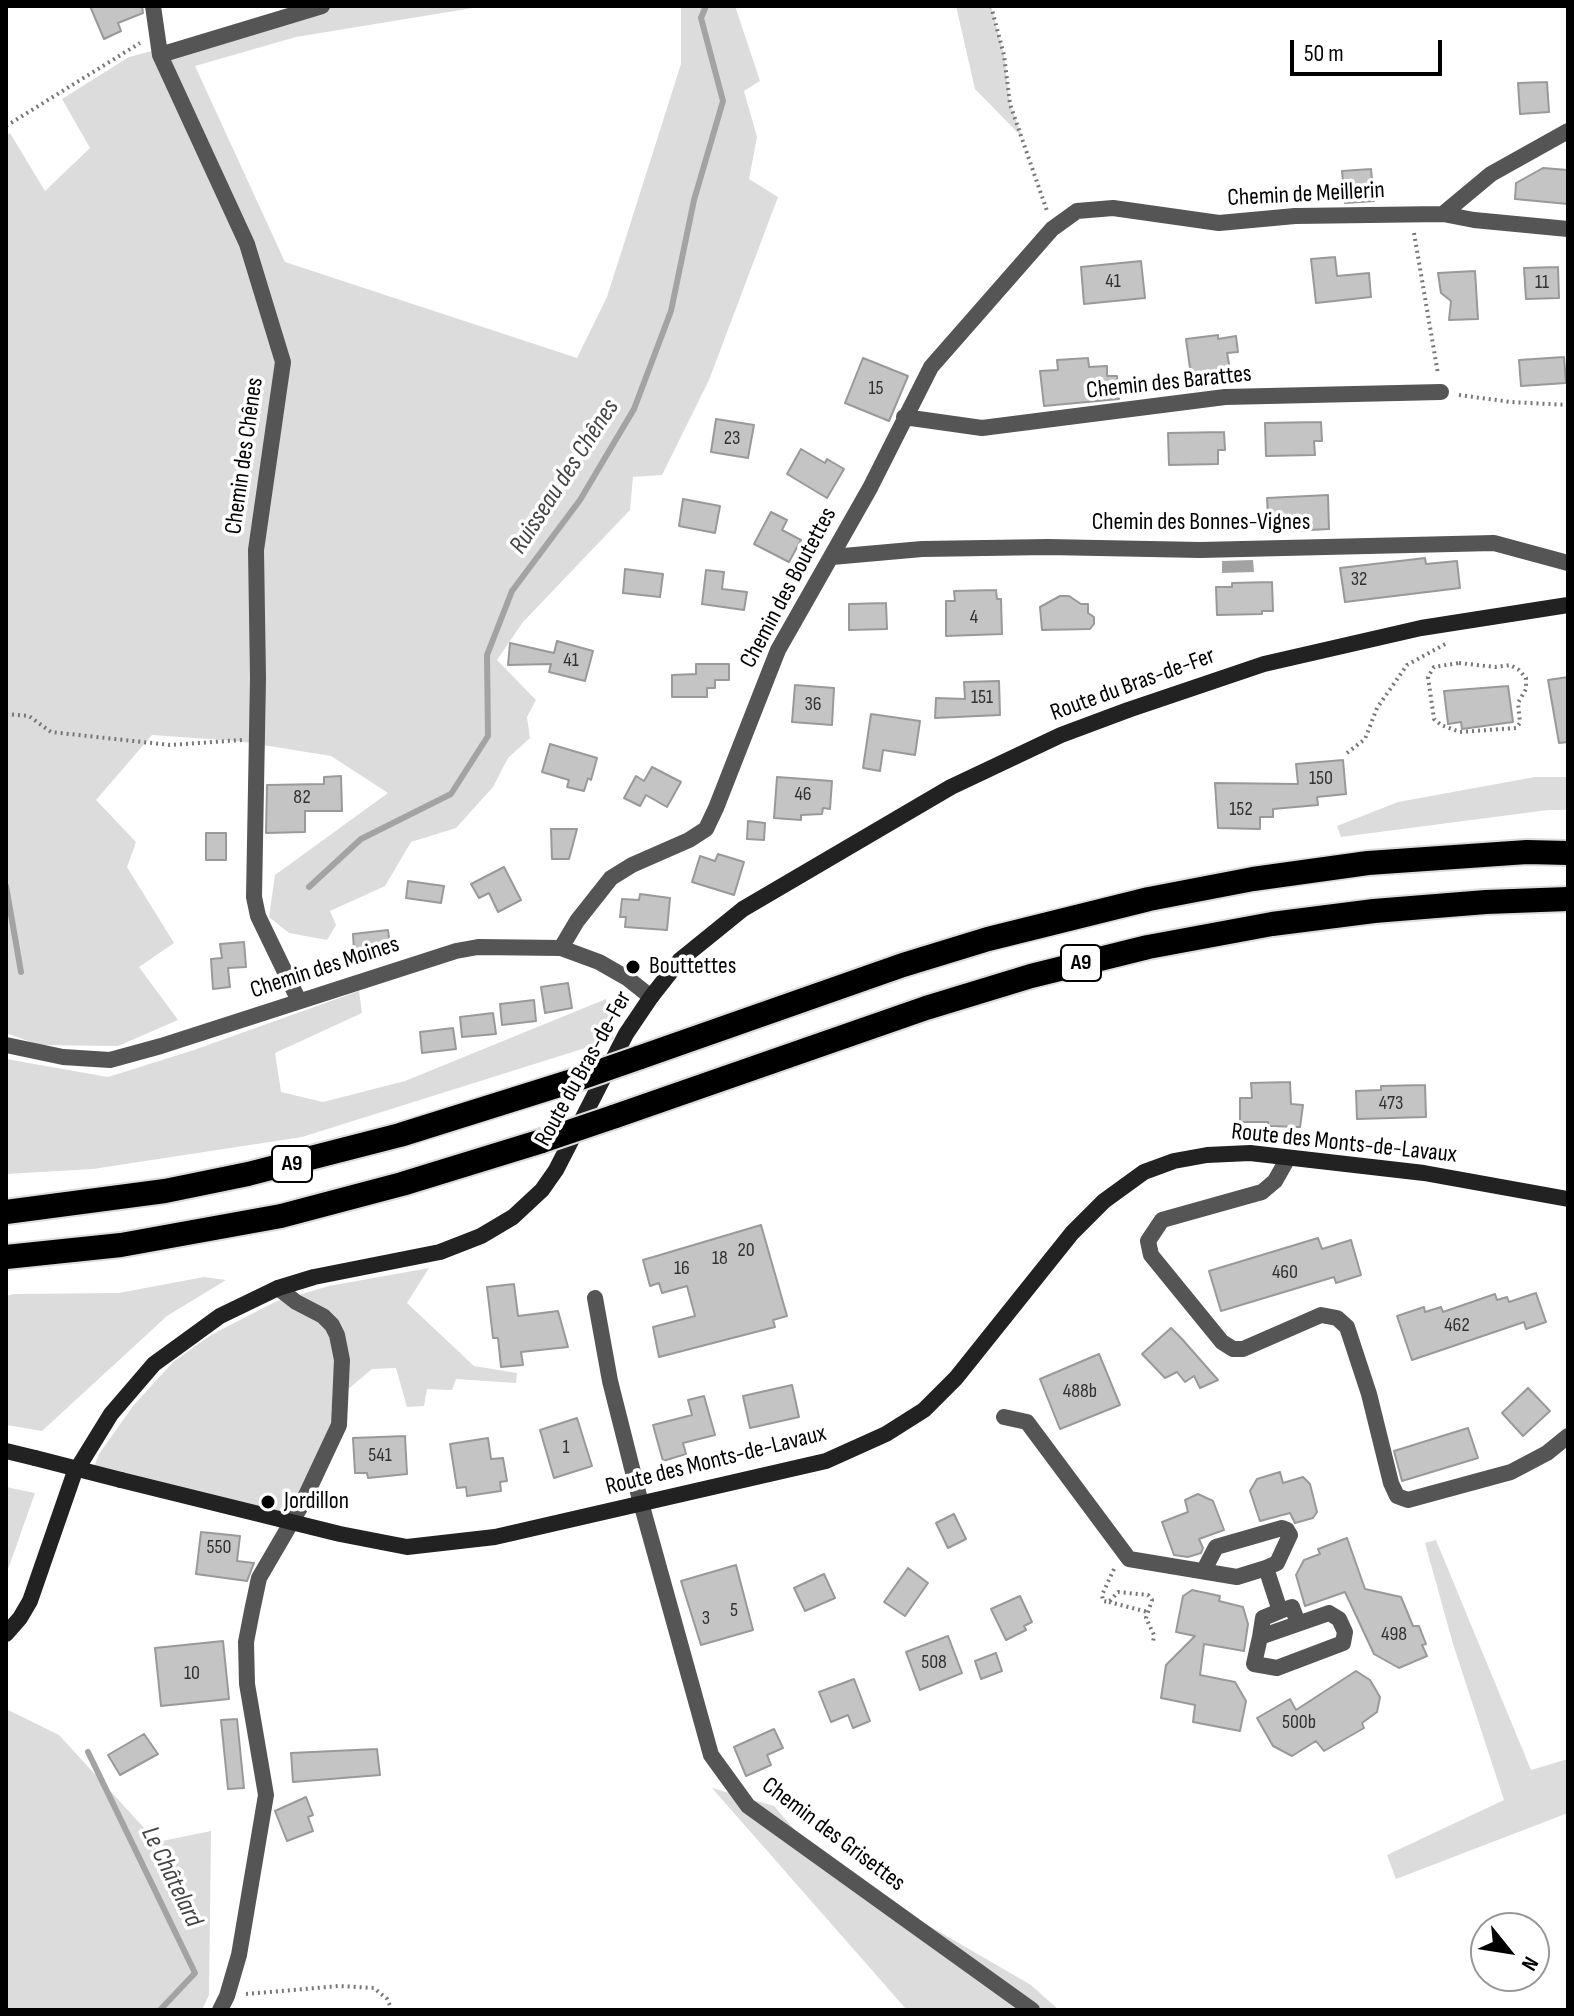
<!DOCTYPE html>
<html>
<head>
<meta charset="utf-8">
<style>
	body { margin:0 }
	#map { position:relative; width:1574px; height:2016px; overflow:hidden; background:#fff; font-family:"Sofia Sans Condensed",sans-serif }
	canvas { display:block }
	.frame { position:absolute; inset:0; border:8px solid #000; pointer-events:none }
	.north { position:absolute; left:1470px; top:1912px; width:80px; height:80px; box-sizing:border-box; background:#fff; border:2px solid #999; border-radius:50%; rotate:120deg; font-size:22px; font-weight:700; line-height:32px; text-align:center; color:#000 }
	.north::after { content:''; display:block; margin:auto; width:28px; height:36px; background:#000; clip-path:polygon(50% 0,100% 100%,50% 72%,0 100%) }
	.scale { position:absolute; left:1290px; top:40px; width:152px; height:36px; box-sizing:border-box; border:4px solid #000; border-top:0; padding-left:10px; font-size:24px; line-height:28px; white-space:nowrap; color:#000; -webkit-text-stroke:6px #fff; paint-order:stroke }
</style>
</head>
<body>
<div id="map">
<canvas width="1574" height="2016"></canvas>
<div class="frame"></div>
<div class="north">N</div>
<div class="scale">50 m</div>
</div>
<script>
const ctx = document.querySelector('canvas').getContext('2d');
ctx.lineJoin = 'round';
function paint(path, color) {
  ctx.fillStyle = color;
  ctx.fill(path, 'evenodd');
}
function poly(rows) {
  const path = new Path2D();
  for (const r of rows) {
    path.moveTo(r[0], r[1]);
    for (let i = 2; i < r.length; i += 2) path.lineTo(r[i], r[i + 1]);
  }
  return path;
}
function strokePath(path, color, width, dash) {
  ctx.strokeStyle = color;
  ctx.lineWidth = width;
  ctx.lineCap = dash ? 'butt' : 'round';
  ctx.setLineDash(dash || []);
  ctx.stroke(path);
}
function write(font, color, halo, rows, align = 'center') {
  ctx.font = font + ' "Sofia Sans Condensed",sans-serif';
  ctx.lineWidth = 7;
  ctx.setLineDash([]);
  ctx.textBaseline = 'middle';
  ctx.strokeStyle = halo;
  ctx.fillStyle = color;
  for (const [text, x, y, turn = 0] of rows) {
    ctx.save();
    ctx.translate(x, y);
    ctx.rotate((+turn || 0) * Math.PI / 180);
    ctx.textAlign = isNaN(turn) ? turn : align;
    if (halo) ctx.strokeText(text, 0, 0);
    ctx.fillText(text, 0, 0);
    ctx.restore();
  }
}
const green = poly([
	[322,6,485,6,296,37,195,66,285,262,577,358,607,297,681,64,681,6,735,6,760,81,744,91,757,137,749,179,778,197,709,380,662,475,633,477,630,510,523,622,497,660,536,700,527,717,530,738,508,758,493,787,456,828,411,842,385,886,330,911,336,925,327,940,289,933,269,917,275,875,388,793,331,756,238,741,152,735,96,800,136,842,127,867,174,943,139,967,178,1020,118,1046,39,1045,6,1033,6,136,10,133,45,191,90,148,62,99,129,57],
	[956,6,991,6,1004,55,1010,104,1022,137,975,89],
	[1535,777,1568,777,1568,810,1548,810,1341,837,1337,826,1398,802],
	[359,991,362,1013,275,1053,281,1092,323,1102,405,1081,606,999,614,1039,302,1137,93,1169,6,1174,6,1059,108,1077,194,1050],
	[429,1268,407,1303,474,1366,517,1373,516,1383,456,1379,452,1390,427,1389,424,1406,407,1407,396,1368,372,1369,340,1396,339,1425,291,1522,92,1472,99,1454,133,1406,173,1362,211,1335,275,1302,329,1286],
	[204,1277,226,1280,167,1316,42,1431,6,1425,6,1296,14,1294,119,1293],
	[6,1487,35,1493,6,1575],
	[1436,1540,1531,1770,1568,1759,1568,1813,1396,1879,1387,1855,1504,1800,1453,1644,1425,1543],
	[6,1709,59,1735,157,1842,211,1831,209,1995,202,2010,6,2010],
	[712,1788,774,1806,826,1866,1031,1985,1059,2010,906,2009]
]);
const water = poly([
	[1253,560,1254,572,1222,573,1222,561]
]);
const stream = poly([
	[6,886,21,972],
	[309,887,361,839,451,794,488,736,487,655,512,591,580,500,634,409,671,311,694,200,723,101,701,18,706,6],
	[88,1752,195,1973,160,2010]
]);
const building = poly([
	[90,6,142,6,143,13,118,23,121,31,104,39,90,6],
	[1547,82,1549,112,1520,114,1518,83,1547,82],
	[1543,168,1568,170,1568,204,1515,199,1516,183,1543,168],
	[1371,169,1374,201,1345,203,1342,171,1371,169],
	[1335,257,1337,276,1369,273,1371,297,1316,303,1311,259,1335,257],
	[1141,261,1145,298,1084,304,1081,267,1141,261],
	[1558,267,1559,298,1526,299,1524,268,1558,267],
	[1475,271,1478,319,1449,320,1451,301,1441,293,1438,273,1475,271],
	[1218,335,1218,339,1236,336,1238,352,1227,353,1230,369,1191,375,1186,339,1218,335],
	[1564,357,1566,383,1521,386,1519,360,1564,357],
	[863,358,908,376,889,421,845,403,863,358],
	[1088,358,1089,367,1107,366,1107,376,1117,376,1119,399,1044,406,1040,371,1058,370,1057,360,1088,358],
	[716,419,754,425,748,458,711,452,716,419],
	[1321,422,1322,441,1314,441,1315,455,1266,456,1265,423,1321,422],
	[1224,432,1225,450,1218,450,1218,464,1169,465,1168,433,1224,432],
	[801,449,825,463,827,459,844,469,827,498,787,474,801,449],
	[1328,495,1329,529,1269,532,1267,498,1328,495],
	[683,499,720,506,715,533,679,526,683,499],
	[771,512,787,520,782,530,801,540,789,562,754,544,771,512],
	[1425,558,1426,564,1457,561,1460,588,1345,602,1340,568,1425,558],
	[625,569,663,574,660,597,623,593,625,569],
	[706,570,724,572,722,589,747,592,744,610,702,604,706,570],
	[1272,582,1273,611,1262,611,1262,614,1217,615,1216,587,1232,587,1232,583,1272,582],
	[996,590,997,599,1001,599,1002,634,946,636,946,601,955,601,954,591,996,590],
	[1060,596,1069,596,1081,604,1088,604,1088,613,1094,617,1094,624,1090,629,1042,630,1040,607,1060,596],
	[886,603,887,629,849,630,849,604,886,603],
	[557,641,593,651,585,681,549,672,551,664,508,665,510,643,554,653,557,641],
	[696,664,729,664,729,680,715,680,715,688,707,688,707,697,672,697,672,675,696,674,696,664],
	[1568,677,1568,742,1559,743,1548,680,1568,677],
	[999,681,1000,715,935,718,936,698,965,699,964,682,999,681],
	[795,685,834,688,832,725,792,722,795,685],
	[1508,686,1513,722,1462,729,1461,722,1448,724,1444,691,1508,686],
	[871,714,920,721,915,755,883,750,880,771,863,768,871,714],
	[550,744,597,758,591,780,588,778,584,791,567,787,569,780,542,772,550,744],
	[1343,760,1346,794,1317,797,1318,805,1273,809,1273,817,1260,817,1260,829,1218,828,1215,783,1298,784,1296,764,1343,760],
	[652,767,681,782,667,807,646,795,640,806,624,798,636,776,644,781,652,767],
	[341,776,342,811,305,811,305,832,266,833,267,785,324,784,324,777,341,776],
	[777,777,832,781,830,809,823,808,822,814,801,815,801,820,774,818,777,777],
	[748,821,765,823,764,840,747,839,748,821],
	[551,829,577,829,569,859,552,859,551,829],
	[206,833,226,833,226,860,206,860,206,833],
	[718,854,744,862,734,895,692,882,700,856,715,861,718,854],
	[504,867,521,900,498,912,489,893,479,898,471,884,504,867],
	[408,881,444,886,441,903,406,898,408,881],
	[640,894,670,898,667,930,625,927,626,917,620,917,622,899,639,900,640,894],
	[388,930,390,946,354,950,353,934,388,930],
	[244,942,246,967,228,968,230,987,213,989,211,959,222,958,220,944,244,942],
	[568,983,572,1008,545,1013,541,987,568,983],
	[534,1000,536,1021,502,1025,500,1004,534,1000],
	[493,1013,496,1034,462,1037,460,1017,493,1013],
	[453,1028,456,1049,422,1053,420,1032,453,1028],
	[1290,1082,1291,1104,1303,1105,1300,1127,1268,1126,1268,1122,1240,1122,1240,1098,1252,1098,1251,1083,1290,1082],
	[1425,1085,1426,1117,1357,1119,1356,1091,1381,1090,1381,1086,1425,1085],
	[761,1225,787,1316,773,1320,775,1327,659,1357,653,1327,695,1316,687,1286,662,1293,659,1283,650,1286,643,1260,761,1225],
	[1318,1238,1322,1249,1351,1240,1361,1275,1336,1283,1334,1277,1221,1311,1209,1271,1318,1238],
	[514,1284,518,1316,558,1311,568,1347,521,1352,523,1365,501,1367,498,1338,493,1338,487,1287,514,1284],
	[1536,1293,1546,1322,1526,1329,1524,1322,1412,1360,1397,1316,1424,1307,1425,1312,1441,1307,1443,1312,1495,1294,1497,1300,1507,1297,1509,1302,1536,1293],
	[1171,1328,1182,1339,1218,1380,1200,1388,1194,1376,1185,1382,1177,1372,1165,1378,1142,1354,1171,1328],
	[1099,1354,1120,1405,1060,1429,1040,1379,1099,1354],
	[792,1385,799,1417,750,1428,743,1396,792,1385],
	[1528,1388,1550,1411,1523,1436,1502,1413,1528,1388],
	[704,1396,715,1435,683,1443,686,1454,663,1461,653,1425,692,1415,688,1400,704,1396],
	[577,1418,592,1466,554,1478,540,1430,577,1418],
	[1468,1428,1478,1458,1402,1481,1394,1451,1468,1428],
	[405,1436,407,1474,368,1478,367,1473,355,1473,353,1438,405,1436],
	[488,1438,491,1459,503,1458,507,1481,500,1482,501,1491,467,1496,466,1487,457,1488,450,1444,488,1438],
	[1280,1472,1283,1483,1303,1477,1310,1484,1317,1512,1313,1518,1295,1523,1290,1513,1260,1521,1250,1491,1257,1479,1280,1472],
	[1198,1494,1213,1501,1224,1530,1199,1539,1203,1548,1201,1553,1188,1557,1174,1555,1162,1522,1188,1512,1185,1500,1198,1494],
	[954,1514,966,1539,948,1548,936,1523,954,1514],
	[201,1532,240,1536,237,1561,254,1563,247,1581,196,1574,201,1532],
	[1347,1538,1365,1589,1401,1597,1413,1626,1419,1626,1426,1644,1422,1645,1427,1656,1399,1668,1374,1654,1345,1592,1305,1606,1296,1575,1304,1560,1320,1554,1318,1549,1347,1538],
	[736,1565,753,1630,701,1645,681,1581,736,1565],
	[908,1568,928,1583,905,1616,884,1602,908,1568],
	[824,1574,835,1598,805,1611,794,1588,824,1574],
	[1192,1590,1220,1596,1219,1601,1243,1607,1248,1624,1244,1651,1204,1644,1200,1675,1235,1682,1246,1701,1240,1731,1193,1722,1195,1705,1161,1698,1166,1665,1195,1636,1176,1632,1183,1596,1192,1590],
	[1020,1596,1032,1622,1024,1626,1026,1630,1006,1640,991,1609,1020,1596],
	[948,1636,962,1673,920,1690,906,1652,948,1636],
	[223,1641,229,1699,161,1706,155,1648,223,1641],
	[996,1653,1002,1671,981,1679,975,1661,996,1653],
	[1356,1671,1370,1680,1380,1697,1377,1712,1362,1723,1364,1728,1324,1751,1316,1741,1292,1756,1273,1746,1257,1718,1290,1699,1296,1710,1356,1671],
	[854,1679,870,1721,853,1728,848,1715,831,1722,819,1692,854,1679],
	[237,1719,244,1788,228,1789,221,1720,237,1719],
	[774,1729,783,1748,767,1755,771,1765,746,1776,734,1747,774,1729],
	[144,1734,158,1754,120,1775,108,1755,144,1734],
	[377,1749,380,1775,293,1782,291,1753,377,1749],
	[306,1797,313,1815,308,1817,313,1831,287,1841,275,1811,306,1797]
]);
const path = poly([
	[991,6,1004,55,1010,104,1047,211],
	[6,126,140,43],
	[1414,233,1438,374],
	[1459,395,1511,402,1568,405],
	[1459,663,1495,667,1510,665,1519,670,1526,678,1526,689,1518,703,1520,723,1516,728,1460,732,1441,725,1434,719,1428,677,1434,667,1459,663],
	[6,714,29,716,51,732,170,745,242,740],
	[1347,753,1365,739,1377,708,1407,665,1447,643],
	[1114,1569,1102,1595,1103,1601,1109,1602,1118,1592,1148,1595,1152,1600,1146,1618,1154,1635,1153,1643],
	[1109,1602,1148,1612],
	[246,1994,339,1986,374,1988,387,1999,392,2010]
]);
const street = poly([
	[153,6,160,55],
	[1443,214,1491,174,1568,131],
	[904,417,982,428,1225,397,1441,392],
	[832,557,922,549,1048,547,1200,550,1494,543,1568,563],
	[561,948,577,921,611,878,632,865,689,840,706,829,716,808,778,650,870,488,931,367,1052,229,1077,211,1113,208,1219,223,1295,216,1443,214,1474,220,1568,229],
	[299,1001,258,916,254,897,258,678,256,550,283,362,247,244,160,55,322,6],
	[6,1045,63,1057,110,1060,161,1046,456,951,478,947,561,948,599,962,627,978,651,997],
	[1288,1158,1275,1181,1262,1192,1162,1220,1148,1241,1151,1255,1222,1342,1233,1349,1243,1349,1321,1315,1337,1318,1347,1327,1369,1394,1391,1483,1397,1496,1408,1500,1511,1472,1547,1453,1568,1436],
	[595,1298,610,1381,638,1492,711,1755,748,1806,1032,2010],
	[1004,1417,1027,1422,1129,1559,1237,1577,1266,1568,1280,1611],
	[1204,1570,1216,1547,1282,1528,1287,1530,1290,1535,1277,1563,1266,1568],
	[1329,1613,1339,1619,1345,1632,1343,1643,1277,1668,1254,1664,1260,1637,1329,1613],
	[1260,1637,1263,1618,1280,1611,1292,1607,1298,1623],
	[220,2010,227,1996,239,1955,266,1795,247,1684,246,1642,252,1611,259,1578,301,1506,339,1425,342,1360,337,1335,332,1325,323,1316,296,1302,278,1288]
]);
const secondary = poly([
	[6,1451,35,1458],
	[121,1480,340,1534,407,1547,495,1537,826,1461,886,1434,924,1410,956,1378,1072,1233,1104,1201,1144,1172,1174,1161,1207,1155,1250,1153,1424,1173,1568,1199],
	[6,1634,20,1618,30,1601,74,1474,111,1414,154,1364,220,1316,278,1288,314,1277,440,1252,481,1236,513,1217,542,1190,556,1170,626,1034,651,997,680,960,743,909,951,787,1061,735,1128,710,1264,664,1421,628,1568,605]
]);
const highway = poly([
	[638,1058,903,965,988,939,1149,899,1253,879,1368,863,1527,852,1568,853],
	[613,1117,926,1008,1031,976,1148,947,1272,924,1374,911,1486,902,1568,899],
	[6,1212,165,1191,248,1174,400,1135,569,1082],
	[6,1257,121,1245,281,1216,402,1184,542,1141]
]);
const secondaryBridge = poly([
	[35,1458,121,1480]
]);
const highwayBridge = poly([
	[569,1082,638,1058],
	[542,1141,613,1117]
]);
const markers = [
	[633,967,8,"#000"],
	[268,1502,8,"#000"]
];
const numberNames = [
	["41",1113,282],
	["11",1542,283],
	["15",876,389],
	["23",732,439],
	["32",1359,580],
	["4",974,618],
	["41",571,661],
	["151",982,698],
	["36",813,705],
	["150",1321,779],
	["46",803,795],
	["82",302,798],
	["152",1241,810],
	["473",1391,1104],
	["20",746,1251],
	["18",720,1259],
	["16",682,1269],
	["460",1285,1273],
	["462",1457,1326],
	["488b",1080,1392],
	["1",566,1448],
	["541",380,1456],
	["550",219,1548],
	["5",734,1611],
	["3",706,1619],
	["498",1394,1635],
	["508",934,1663],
	["10",192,1674],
	["500b",1299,1723]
];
const shields = [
	[1081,963,40],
	[292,1164,40]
];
const shieldNames = [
	["A9",1081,963],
	["A9",292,1164]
];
const streetNames = [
	["Chemin de Meillerin",1306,195,-3],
	["Chemin des Barattes",1169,383,-6],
	["Chemin des Chênes",245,456,-82],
	["Chemin des Bonnes-Vignes",1201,523],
	["Chemin des Boutettes",789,588,-62],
	["Route du Bras-de-Fer",1133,685,-20],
	["Chemin des Moines",325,968,-18],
	["Route du Bras-de-Fer",584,1069,-61],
	["Route des Monts-de-Lavaux",1344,1144,6],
	["Route des Monts-de-Lavaux",716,1461,-14],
	["Chemin des Grisettes",833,1835,37]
];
const poiNames = [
	["Bouttettes",649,967],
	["Jordillon",284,1502]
];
const waterNames = [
	["Ruisseau des Chênes",565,477,-57],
	["Le Châtelard",171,1877,64]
];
paint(green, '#dcdcdc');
paint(water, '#a3a3a3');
strokePath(stream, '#a3a3a3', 6);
paint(building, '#c4c4c4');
strokePath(building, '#999', 2);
strokePath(highway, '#dbdbdb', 28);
strokePath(path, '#777', 4, [2, 4]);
strokePath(street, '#555', 16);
strokePath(secondary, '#222', 16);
strokePath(highway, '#000', 24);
strokePath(highwayBridge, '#dbdbdb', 28, []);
strokePath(secondaryBridge, '#222', 16);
strokePath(highwayBridge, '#000', 24);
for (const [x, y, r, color] of markers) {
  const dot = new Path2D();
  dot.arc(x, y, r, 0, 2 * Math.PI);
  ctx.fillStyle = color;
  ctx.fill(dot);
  strokePath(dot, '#fff', 3);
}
write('20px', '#313131', null, numberNames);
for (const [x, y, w] of shields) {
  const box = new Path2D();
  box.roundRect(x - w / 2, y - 18, w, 36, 6);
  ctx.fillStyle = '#fff';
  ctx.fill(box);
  strokePath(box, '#000', 2);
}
write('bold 22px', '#000', null, shieldNames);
write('24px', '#000', '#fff', streetNames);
write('24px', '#000', '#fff', poiNames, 'left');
write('italic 26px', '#444', '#fff', waterNames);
</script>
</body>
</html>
